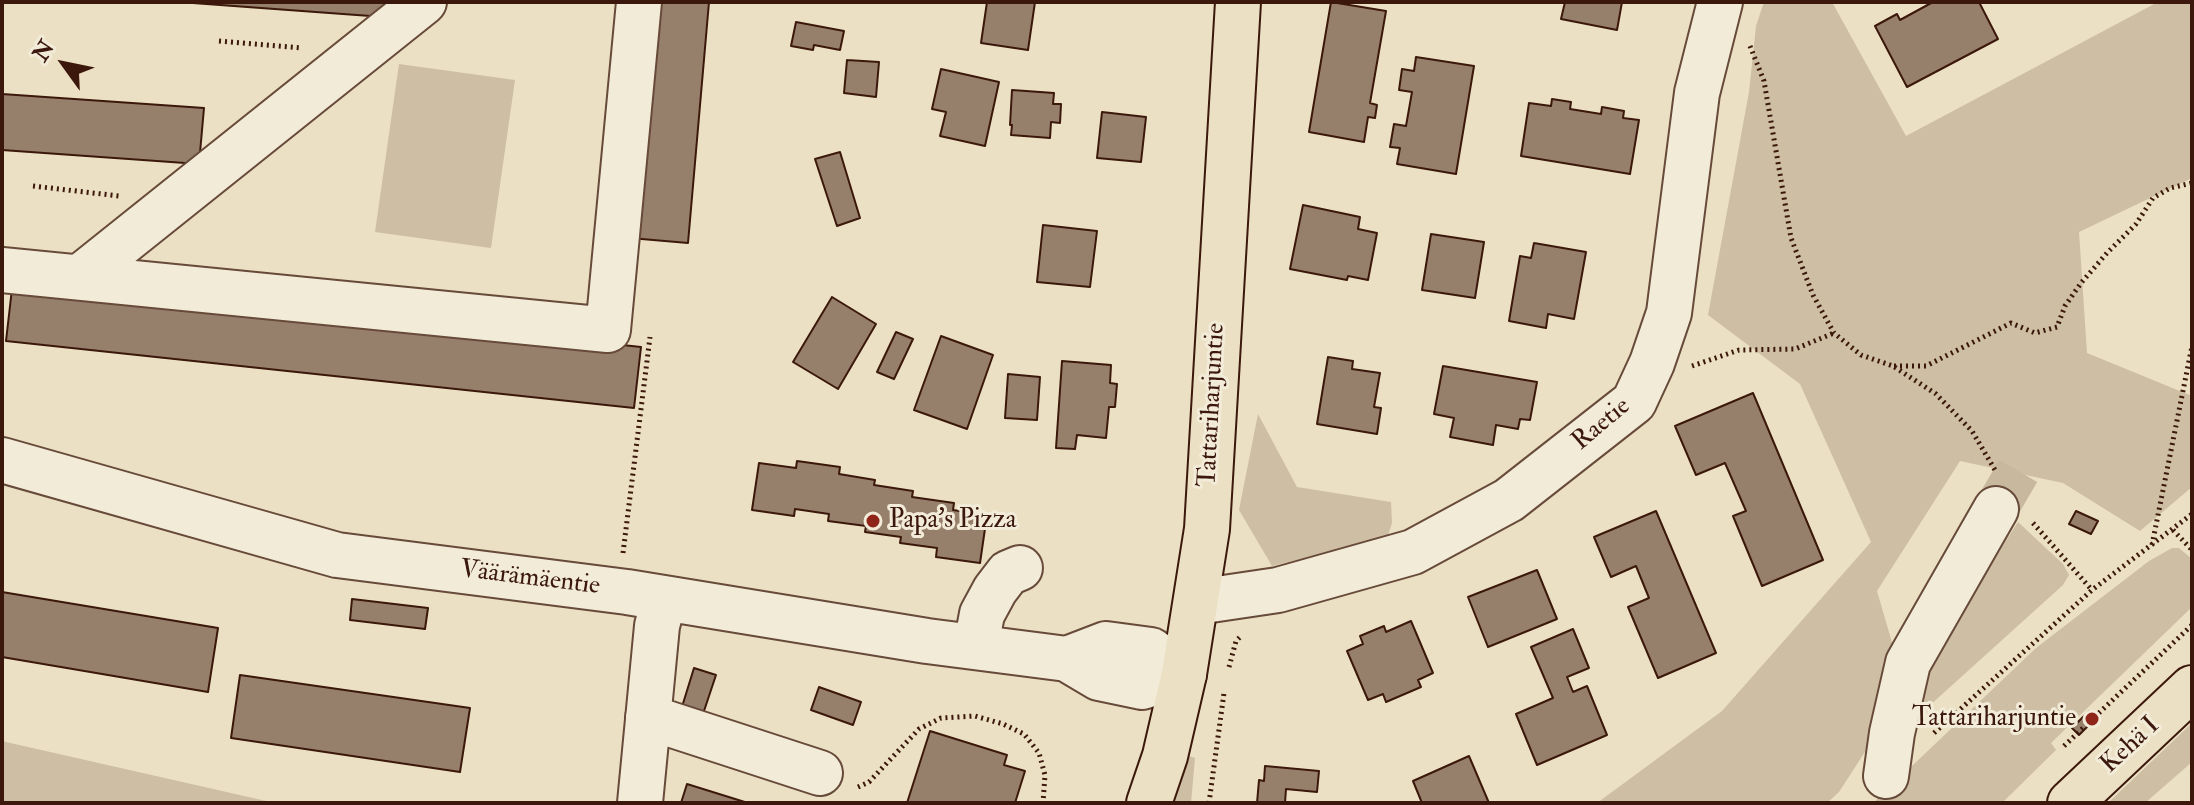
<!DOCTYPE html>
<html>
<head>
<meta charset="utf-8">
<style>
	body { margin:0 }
	#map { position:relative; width:2194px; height:805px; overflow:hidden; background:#ebe0c3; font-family:"IM FELL Double Pica",serif }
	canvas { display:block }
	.frame { position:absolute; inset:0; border:4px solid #3b180b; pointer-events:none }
	.north { position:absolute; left:24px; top:24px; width:80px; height:80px; -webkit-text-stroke:6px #f2ebd8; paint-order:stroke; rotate:303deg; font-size:22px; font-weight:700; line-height:32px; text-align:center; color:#3b180b }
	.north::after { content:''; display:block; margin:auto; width:28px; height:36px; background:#3b180b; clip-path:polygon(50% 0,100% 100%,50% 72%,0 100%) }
</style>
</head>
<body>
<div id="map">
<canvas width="2194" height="805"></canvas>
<div class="frame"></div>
<div class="north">N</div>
</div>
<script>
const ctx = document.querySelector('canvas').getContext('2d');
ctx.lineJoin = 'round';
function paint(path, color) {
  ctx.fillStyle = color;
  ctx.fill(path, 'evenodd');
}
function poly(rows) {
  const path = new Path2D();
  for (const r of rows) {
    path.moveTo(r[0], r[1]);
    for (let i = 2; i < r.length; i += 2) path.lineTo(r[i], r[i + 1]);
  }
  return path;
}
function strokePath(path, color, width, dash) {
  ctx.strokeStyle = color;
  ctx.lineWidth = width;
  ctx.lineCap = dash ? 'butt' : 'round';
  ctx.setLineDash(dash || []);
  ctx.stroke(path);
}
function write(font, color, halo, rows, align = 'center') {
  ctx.font = font + ' "IM FELL Double Pica",serif';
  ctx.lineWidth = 6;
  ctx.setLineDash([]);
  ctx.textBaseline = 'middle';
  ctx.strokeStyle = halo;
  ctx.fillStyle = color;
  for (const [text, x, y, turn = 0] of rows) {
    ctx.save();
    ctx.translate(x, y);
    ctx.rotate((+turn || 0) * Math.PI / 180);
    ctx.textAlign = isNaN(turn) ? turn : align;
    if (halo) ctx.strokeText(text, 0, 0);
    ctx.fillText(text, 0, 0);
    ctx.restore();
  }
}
const green = poly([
	[1764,2,1832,2,1906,136,2158,2,2192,2,2192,178,2079,232,2087,353,2192,396,2192,487,2140,531,2063,483,1960,461,1877,591,1898,663,1870,744,1839,792,1827,803,1597,803,1722,711,1871,542,1800,384,1708,315,1749,92,1756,26],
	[399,64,515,80,491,248,375,232],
	[1258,414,1297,487,1391,502,1392,523,1387,538,1272,566,1239,510],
	[2018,522,2063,564,2069,575,2063,585,1918,716,1921,671],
	[2172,548,2179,548,2192,559,2192,607,2051,743,2056,750,2002,803,1873,803,2036,648,2149,561],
	[2192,723,2192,762,2145,803,2108,803],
	[2,740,6,742,275,803,2,803],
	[1189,756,1195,758,1191,803,1171,803]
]);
const building = poly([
	[179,2,385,2,384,17,179,2],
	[651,2,709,2,688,243,630,238,651,2],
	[987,2,1035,2,1028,50,981,43,987,2],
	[1331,2,1386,11,1370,103,1377,105,1375,118,1368,117,1364,142,1309,132,1331,2],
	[1565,2,1622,2,1617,30,1561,19,1565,2],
	[1933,2,1979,2,1998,39,1907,87,1875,26,1897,14,1900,20,1933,2],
	[796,22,844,31,840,50,814,45,813,50,791,46,796,22],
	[1416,57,1474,66,1456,174,1397,164,1400,148,1390,147,1394,124,1406,126,1412,92,1399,90,1402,69,1414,71,1416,57],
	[847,60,879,62,876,97,844,93,847,60],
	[941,69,999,82,985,146,940,136,946,112,932,109,941,69],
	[1012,90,1054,93,1053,104,1061,104,1060,123,1051,122,1050,138,1011,135,1012,125,1010,125,1012,90],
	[2,94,204,108,199,164,2,150,2,94],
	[1552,99,1571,102,1570,109,1601,114,1602,107,1624,111,1623,118,1639,120,1630,174,1521,156,1529,103,1551,106,1552,99],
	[1102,112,1146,117,1141,162,1097,158,1102,112],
	[840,152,860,218,837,226,815,159,840,152],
	[1303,205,1360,217,1358,229,1377,233,1368,280,1348,276,1347,280,1290,269,1303,205],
	[1043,225,1097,231,1090,287,1037,282,1043,225],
	[1431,234,1484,242,1475,298,1422,290,1431,234],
	[1534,243,1586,252,1574,319,1548,314,1546,328,1509,321,1520,256,1531,258,1534,243],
	[13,280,641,347,634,408,6,341,13,280],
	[832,297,876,324,838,389,793,362,832,297],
	[896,332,913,339,894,379,877,372,896,332],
	[941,336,993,355,967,429,914,410,941,336],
	[1328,357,1353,361,1352,369,1380,373,1374,407,1381,408,1377,434,1317,424,1328,357],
	[1062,361,1111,365,1110,383,1117,384,1115,407,1109,407,1106,438,1077,435,1075,449,1056,448,1062,361],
	[1443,366,1537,382,1530,420,1520,419,1518,429,1496,425,1493,445,1450,437,1454,418,1434,414,1443,366],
	[1008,374,1040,377,1037,420,1005,418,1008,374],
	[1753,393,1823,560,1762,586,1733,516,1746,511,1725,463,1696,475,1675,426,1753,393],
	[797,461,840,467,839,474,875,480,874,485,913,491,912,497,954,503,953,510,987,515,980,563,936,557,937,548,900,543,901,537,865,532,866,526,828,521,829,514,795,509,794,516,752,510,759,463,796,468,797,461],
	[1656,511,1716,653,1658,678,1628,607,1649,598,1636,566,1611,577,1594,537,1656,511],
	[2076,511,2098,521,2091,534,2069,524,2076,511],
	[1537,570,1557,619,1488,647,1468,597,1537,570],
	[2,592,218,628,208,692,2,657,2,592],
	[352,599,428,608,425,629,350,620,352,599],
	[1411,621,1433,673,1418,680,1421,687,1386,702,1383,694,1368,700,1347,651,1363,644,1360,636,1384,626,1386,632,1411,621],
	[1573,629,1589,668,1567,677,1573,692,1587,686,1607,735,1537,765,1516,714,1553,698,1531,647,1573,629],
	[694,668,716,675,702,717,681,710,694,668],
	[240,675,470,708,460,772,231,738,240,675],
	[819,687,861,702,853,725,811,710,819,687],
	[2089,711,2096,718,2079,735,2072,728,2089,711],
	[930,731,1007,755,1004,765,1025,771,1015,803,907,803,930,731],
	[1469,756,1489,803,1422,803,1413,781,1469,756],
	[1265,766,1319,771,1317,792,1286,789,1285,803,1257,803,1259,780,1264,781,1265,766],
	[687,784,748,803,681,803,687,784]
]);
const minorTunnel = poly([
	[1996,509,2024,461]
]);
const path = poly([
	[219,41,302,48],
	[1750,46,1764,81,1791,238,1813,295,1834,333,1861,355,1893,366,1936,394,1972,431,1995,470],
	[33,186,119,196],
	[1692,366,1739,350,1795,349,1834,333],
	[1894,366,1926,366,2011,323,2035,333,2057,327,2065,306,2081,283,2107,253,2136,224,2153,198,2170,188,2192,183],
	[2033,523,2092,590],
	[2173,530,2192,550],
	[2152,545,2192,346],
	[623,553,650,337],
	[1229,667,1236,641,1241,636],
	[1934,733,2092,590,2192,514],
	[2064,746,2192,625],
	[858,787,869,782,919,729,941,718,975,716,1003,724,1024,734,1039,753,1045,775,1043,803],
	[1209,803,1224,693]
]);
const minor = poly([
	[2,270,608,330,639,2],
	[80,277,424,2],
	[2,460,337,555,627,592,927,641,1067,659,1099,678,1142,687,1184,674],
	[1197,602,1278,590,1413,552,1509,500,1634,402,1652,363,1669,313,1697,93,1720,2],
	[976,646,982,614,995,590,1008,573,1020,568],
	[1067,659,1106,644,1151,650,1184,674],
	[648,717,820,773],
	[1886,776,1892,733,1908,663,1996,509],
	[640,803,657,626,664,598]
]);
const major = poly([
	[1149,803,1165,756,1184,674,1207,529,1238,2]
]);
const highway = poly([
	[2070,803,2192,688]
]);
const markers = [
	[873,521,8,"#8f2418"],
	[2092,719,8,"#8f2418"]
];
const streetNames = [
	["Tattariharjuntie",1213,405,-87],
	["Raetie",1602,425,-40],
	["Väärämäentie",530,579,7],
	["Kehä I",2131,746,-43]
];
const poiNames = [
	["Papa's Pizza",889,521],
	["Tattariharjuntie",2076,719,"right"]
];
paint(green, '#cdbea4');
paint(building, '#97806b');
strokePath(building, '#3b180b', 2);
strokePath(minorTunnel, '#c8b89e', 44, [44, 22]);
strokePath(minor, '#674a39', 48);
strokePath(major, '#3b180b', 48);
strokePath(highway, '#3b180b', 48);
strokePath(path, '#3b180b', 5, [2, 4]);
strokePath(minor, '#f2ebd8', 44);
strokePath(major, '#ebe0c3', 44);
strokePath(highway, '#ebe0c3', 44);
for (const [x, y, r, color] of markers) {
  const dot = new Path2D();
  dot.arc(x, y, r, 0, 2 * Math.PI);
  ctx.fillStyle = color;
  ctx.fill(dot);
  strokePath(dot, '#f2ebd8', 3);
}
write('26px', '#3b180b', '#f2ebd8', streetNames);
write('26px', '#3b180b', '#f2ebd8', poiNames, 'left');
</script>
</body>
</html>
